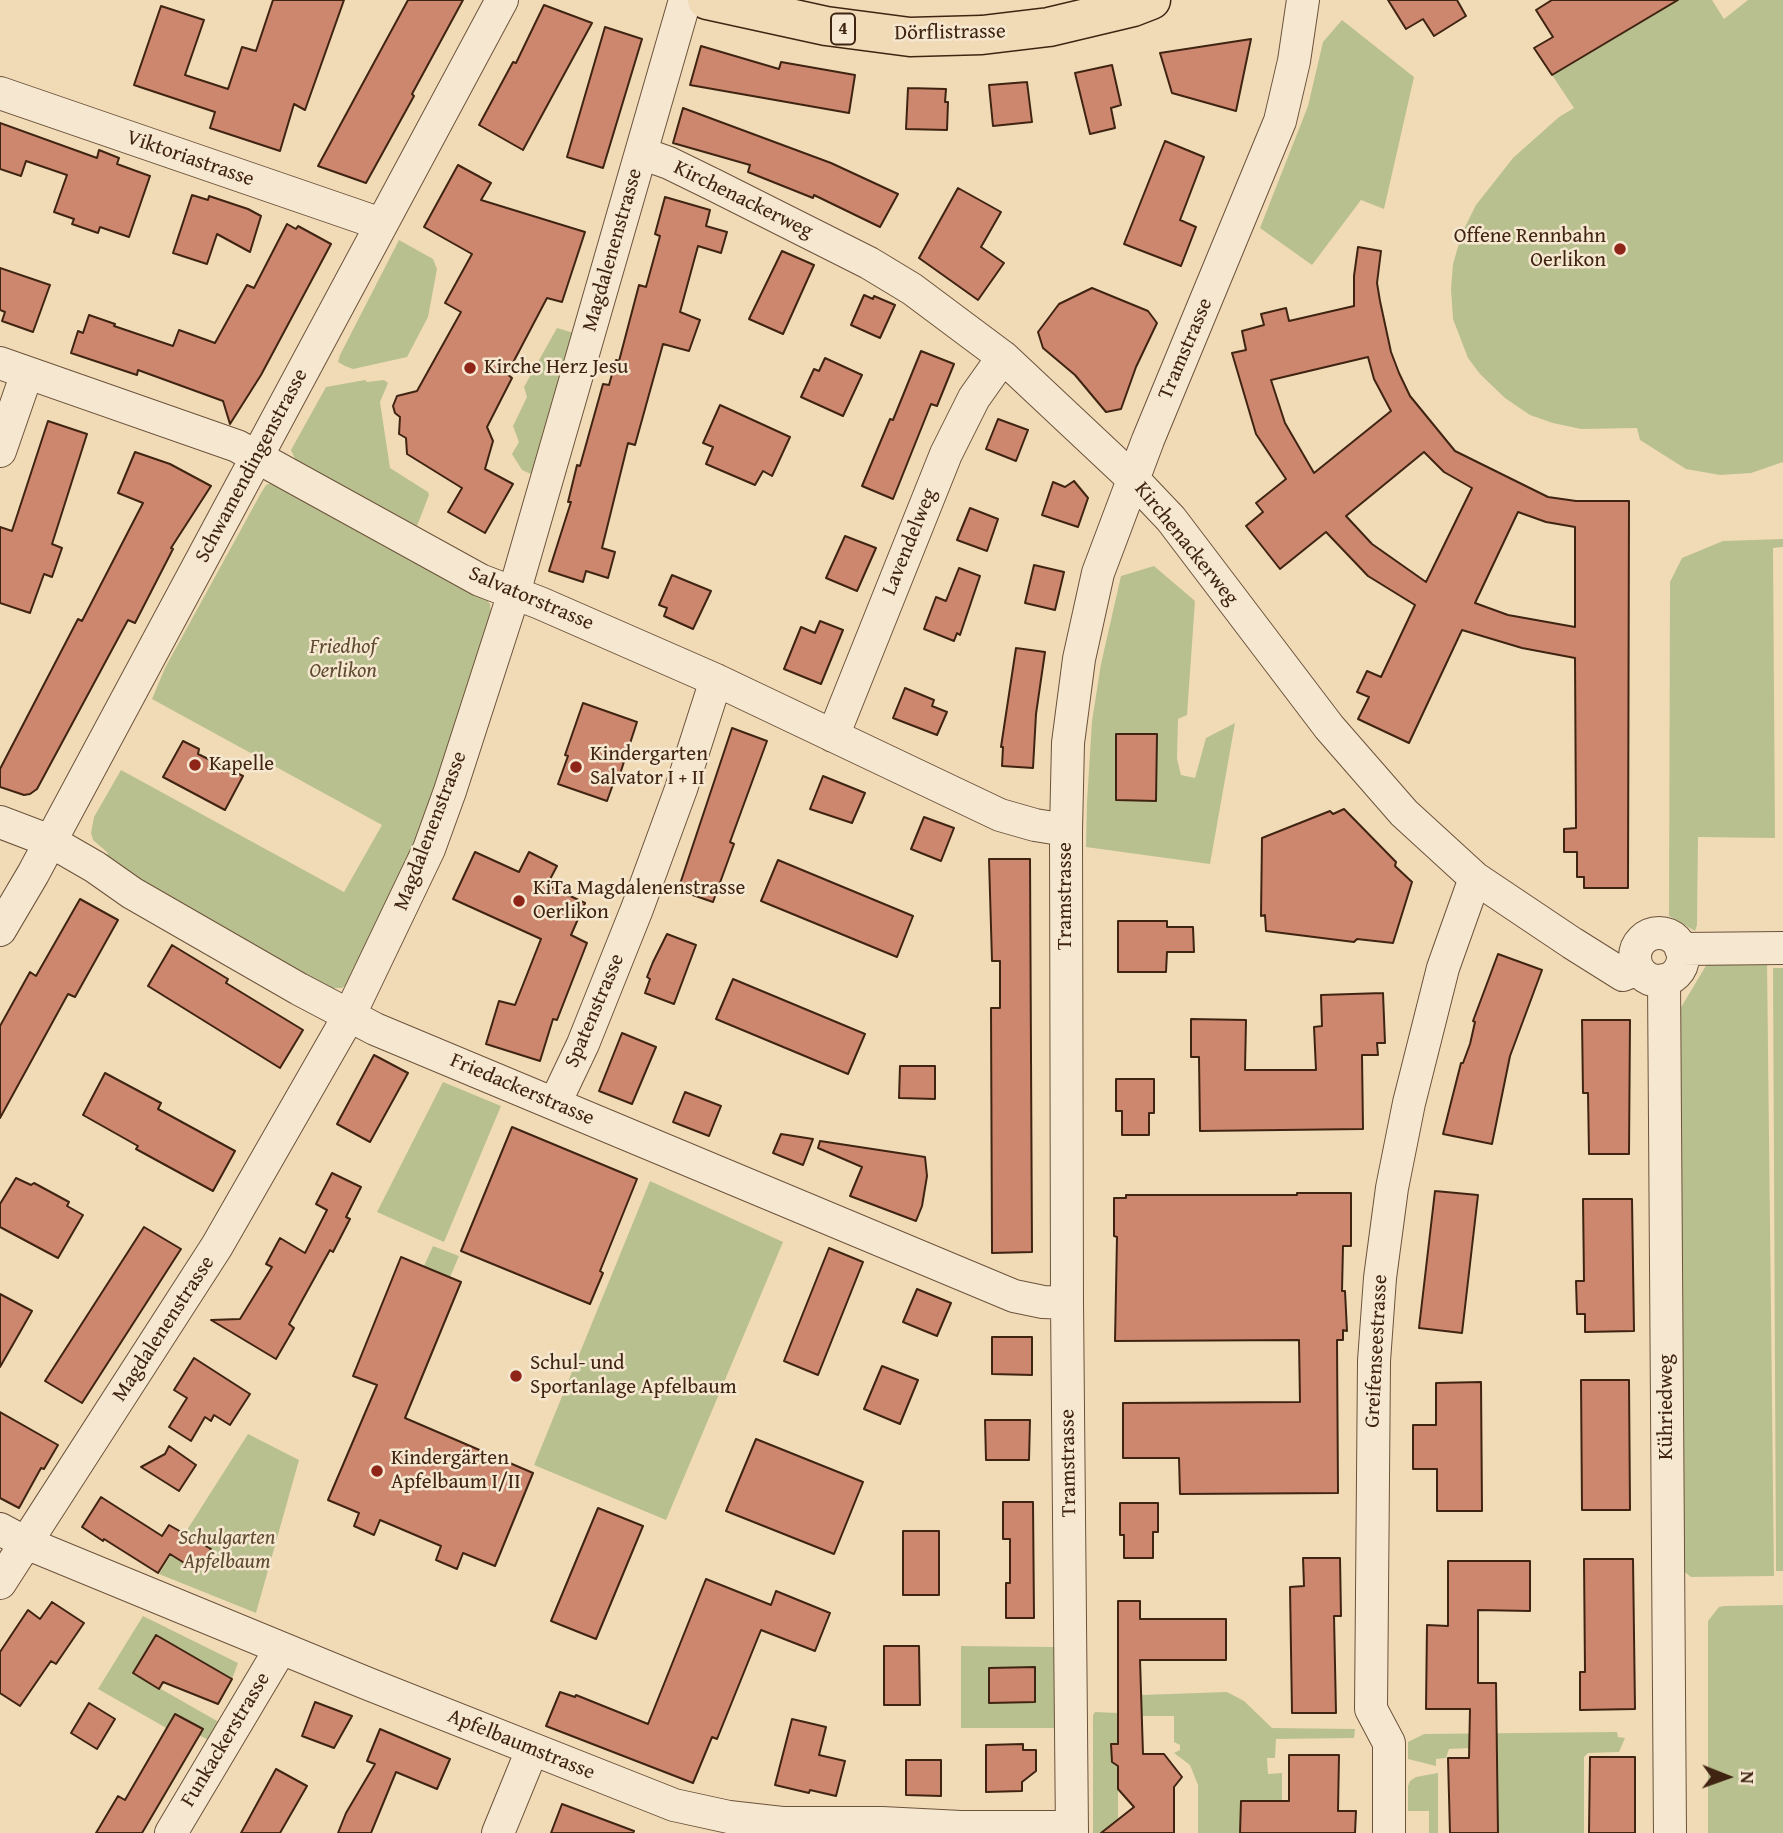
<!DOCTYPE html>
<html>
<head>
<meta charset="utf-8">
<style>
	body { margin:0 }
	#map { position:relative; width:1783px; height:1833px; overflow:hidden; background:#f1dbb7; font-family:"Gentium Book Plus",serif }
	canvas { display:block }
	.north { position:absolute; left:1692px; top:1742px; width:70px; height:70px; -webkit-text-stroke:5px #f6e8d0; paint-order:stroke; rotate:91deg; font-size:19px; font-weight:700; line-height:28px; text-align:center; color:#402412 }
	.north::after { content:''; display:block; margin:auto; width:24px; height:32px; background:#402412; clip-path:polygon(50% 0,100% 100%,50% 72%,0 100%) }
</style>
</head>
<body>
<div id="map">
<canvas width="1783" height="1833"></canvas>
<div class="north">N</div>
</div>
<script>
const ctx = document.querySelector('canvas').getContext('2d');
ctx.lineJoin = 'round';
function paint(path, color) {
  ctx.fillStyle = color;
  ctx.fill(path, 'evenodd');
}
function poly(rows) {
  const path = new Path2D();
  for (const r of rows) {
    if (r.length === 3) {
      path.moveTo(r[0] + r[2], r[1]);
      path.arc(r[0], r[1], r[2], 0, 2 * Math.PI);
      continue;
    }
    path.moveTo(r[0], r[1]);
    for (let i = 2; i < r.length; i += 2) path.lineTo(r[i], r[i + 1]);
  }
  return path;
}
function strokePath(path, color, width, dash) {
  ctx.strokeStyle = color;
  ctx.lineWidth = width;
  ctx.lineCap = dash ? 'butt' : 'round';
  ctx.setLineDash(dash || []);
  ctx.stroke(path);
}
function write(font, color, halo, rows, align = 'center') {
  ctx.font = font + ' "Gentium Book Plus",serif';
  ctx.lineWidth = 5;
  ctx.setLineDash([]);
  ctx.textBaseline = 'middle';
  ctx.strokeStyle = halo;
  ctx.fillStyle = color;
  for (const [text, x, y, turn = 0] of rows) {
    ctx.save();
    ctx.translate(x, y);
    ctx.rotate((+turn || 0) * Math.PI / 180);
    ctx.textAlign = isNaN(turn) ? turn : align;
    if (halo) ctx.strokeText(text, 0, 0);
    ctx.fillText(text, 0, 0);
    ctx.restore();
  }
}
const green = poly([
	[1678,0,1712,0,1724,19,1748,0,1783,0,1783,462,1751,473,1720,475,1686,469,1640,440,1637,428,1581,429,1553,423,1530,415,1505,398,1480,374,1468,358,1453,319,1451,289,1453,264,1462,233,1476,205,1513,158,1559,117,1574,108,1552,75],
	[1342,20,1414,77,1384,209,1361,200,1312,265,1260,228,1308,106,1323,42],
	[399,240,433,259,437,269,428,317,407,357,353,369,345,366,338,362,340,355],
	[557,328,577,334,531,474,522,470,512,454,519,442,513,426,527,397,524,387],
	[365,380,367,382,384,380,388,383,380,402,390,468,428,492,429,495,417,526,296,461,291,450,326,387],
	[274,482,481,592,490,604,492,622,444,784,353,980,342,988,327,988,105,859,108,853,93,840,91,833,94,817,121,770,344,892,382,825,152,699,165,668,261,493,266,485],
	[1783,539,1783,547,1773,548,1775,838,1698,837,1697,925,1695,931,1669,916,1670,582,1682,558,1723,541],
	[1154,566,1195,601,1187,715,1178,719,1177,759,1181,775,1195,778,1206,738,1235,723,1210,864,1086,847,1087,802,1092,721,1101,664,1121,576],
	[1710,959,1767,960,1774,1576,1691,1577,1677,1566,1674,1019],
	[1773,968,1783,968,1783,1571,1776,1571],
	[443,1082,501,1106,444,1242,377,1212],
	[650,1181,783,1242,666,1520,534,1465],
	[433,1246,459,1256,450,1277,424,1266],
	[248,1434,299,1460,256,1613,159,1574],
	[1783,1605,1783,1833,1708,1833,1708,1621,1719,1607,1725,1606],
	[143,1616,238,1663,232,1679,156,1635,133,1673,224,1725,214,1743,197,1734,168,1729,98,1689],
	[961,1646,1055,1647,1055,1728,961,1728],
	[1227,1692,1244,1701,1272,1728,1355,1729,1354,1738,1276,1739,1275,1758,1267,1758,1268,1774,1282,1773,1282,1801,1241,1801,1240,1833,1198,1833,1198,1785,1190,1765,1174,1753,1180,1750,1180,1745,1174,1742,1174,1716,1133,1716,1141,1695],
	[1095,1712,1118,1713,1118,1744,1111,1745,1112,1762,1118,1766,1118,1833,1093,1833,1093,1715],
	[1617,1732,1618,1737,1625,1738,1619,1752,1588,1753,1584,1757,1584,1833,1498,1833,1472,1748,1449,1749,1446,1758,1436,1759,1436,1766,1408,1759,1408,1742,1424,1734],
	[1438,1773,1438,1833,1429,1833,1429,1811,1408,1811,1408,1786,1410,1781,1416,1777]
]);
const building = poly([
	[273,0,344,0,305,110,294,104,280,151,210,128,215,112,134,85,161,6,204,20,185,75,228,89,242,47,256,51,273,0],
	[408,0,463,0,412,94,414,96,366,183,318,166,408,0],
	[1388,0,1457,0,1466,16,1434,36,1423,19,1406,29,1388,0],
	[1552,0,1678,0,1552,75,1534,48,1553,37,1536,10,1552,0],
	[544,5,592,23,523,150,479,125,513,62,516,63,544,5],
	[605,27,642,39,603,168,567,157,605,27],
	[1251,39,1236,111,1172,93,1160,53,1251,39],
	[701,46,779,69,781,62,855,75,849,113,690,85,701,46],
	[1112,65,1121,105,1111,108,1115,128,1090,134,1075,73,1112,65],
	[1027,82,1032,122,993,126,989,85,1027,82],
	[908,88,946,89,945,102,948,102,947,130,906,129,908,88],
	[683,108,831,163,898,194,880,227,814,195,813,198,748,172,750,165,673,143,683,108],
	[0,123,97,158,99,150,119,158,117,164,150,176,129,237,100,227,98,233,72,224,74,219,54,212,67,175,26,161,21,176,0,169,0,123],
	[1165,141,1204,157,1180,220,1196,227,1181,266,1124,244,1165,141],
	[458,165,491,183,481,200,585,232,562,302,547,298,507,374,512,378,487,427,493,441,485,469,513,484,485,533,448,512,462,488,407,454,406,438,399,434,400,417,395,413,393,406,397,396,417,391,461,312,445,303,472,254,424,227,458,165],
	[958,188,1001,212,981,247,1004,263,978,300,919,258,958,188],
	[192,195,208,200,209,196,248,209,261,216,250,252,217,234,207,264,173,253,192,195],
	[665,197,710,210,706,226,727,232,721,253,698,246,680,312,700,320,689,351,663,344,635,445,628,443,602,548,615,552,608,578,586,571,583,582,549,571,571,502,568,502,577,465,580,466,603,384,609,385,616,360,619,361,639,285,646,287,660,236,655,234,665,197],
	[287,224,296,229,298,226,331,244,261,375,230,424,223,401,138,370,137,375,71,353,78,331,83,333,89,315,115,324,114,326,173,346,179,330,215,343,247,285,254,288,287,224],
	[1358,247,1381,251,1377,283,1380,301,1391,352,1399,373,1410,396,1455,451,1548,497,1576,501,1629,501,1628,888,1584,888,1584,877,1577,877,1577,852,1564,852,1564,829,1576,828,1575,658,1522,648,1462,630,1409,743,1358,719,1369,697,1357,692,1367,671,1381,677,1415,605,1368,576,1326,532,1280,569,1246,526,1263,512,1256,503,1286,479,1256,434,1232,353,1246,350,1242,331,1264,325,1261,314,1286,308,1289,321,1354,306,1354,276,1358,247],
	[1368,357,1374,379,1391,411,1314,473,1285,423,1271,380,1368,357],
	[1424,452,1444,472,1472,488,1426,582,1372,544,1346,516,1424,452],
	[1518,512,1546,522,1575,527,1575,627,1508,615,1475,603,1518,512],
	[782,251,814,265,783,334,749,319,782,251],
	[0,268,50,285,33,332,2,321,5,312,0,310,0,268],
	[1092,288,1148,311,1157,323,1136,367,1121,409,1106,412,1075,375,1043,348,1038,332,1059,304,1092,288],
	[864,295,873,299,874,296,895,305,880,338,851,325,864,295],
	[921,351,954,364,937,406,931,404,893,499,862,486,890,419,893,420,921,351],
	[825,358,862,375,843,416,801,397,814,369,819,371,825,358],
	[720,405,790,437,772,476,763,471,755,485,706,464,713,447,703,443,720,405],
	[998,419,1028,430,1016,461,986,449,998,419],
	[48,421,87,434,52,544,62,548,52,577,44,574,30,613,0,603,0,527,12,531,48,421],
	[135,452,170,464,211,486,171,548,173,549,135,623,128,620,37,789,30,794,24,795,0,787,0,769,78,619,82,621,143,503,118,493,135,452],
	[1074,481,1088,498,1078,527,1042,515,1053,482,1065,487,1074,481],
	[970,508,998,519,987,551,957,540,970,508],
	[845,536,876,548,857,591,826,578,845,536],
	[1034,565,1064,572,1055,610,1025,603,1034,565],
	[959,568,980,576,960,635,957,633,954,641,924,629,936,597,946,601,959,568],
	[672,575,711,591,693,629,664,616,667,608,659,605,672,575],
	[820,621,843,630,821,684,784,669,801,627,815,633,820,621],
	[1016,648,1045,652,1036,714,1033,768,1002,766,1003,747,1001,747,1016,648],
	[905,688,934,700,932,706,947,712,937,735,893,718,905,688],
	[583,703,637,722,620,774,617,773,607,801,558,784,568,756,565,755,583,703],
	[732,728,767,741,730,842,734,844,713,902,678,890,732,728],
	[1116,734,1157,734,1156,801,1116,800,1116,734],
	[183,741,199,749,198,754,243,776,225,810,163,777,183,741],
	[823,776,865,793,852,823,810,809,823,776],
	[1344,809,1396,862,1395,866,1412,882,1393,943,1357,939,1354,942,1266,931,1265,915,1261,916,1262,838,1330,811,1333,814,1344,809],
	[924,817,954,828,941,861,911,849,924,817],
	[475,852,519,872,529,852,557,866,547,885,585,903,571,935,587,943,557,1020,553,1019,540,1061,486,1044,499,1001,515,1005,541,939,453,899,475,852],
	[989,859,1030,859,1032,1252,992,1253,991,1008,1000,1008,1000,961,992,961,989,859],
	[778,860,913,916,897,957,761,901,778,860],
	[80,899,118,920,75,997,68,994,0,1118,0,1026,30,972,36,976,80,899],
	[1118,921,1167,921,1167,927,1193,927,1194,952,1167,952,1166,972,1118,972,1118,921],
	[667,934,696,945,674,1004,645,993,650,979,647,977,653,962,667,934],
	[172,945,228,979,226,983,303,1030,280,1068,148,986,172,945],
	[1498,954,1542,970,1510,1056,1492,1144,1443,1134,1461,1063,1463,1063,1470,1044,1475,1022,1473,1021,1498,954],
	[733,979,865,1034,848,1074,716,1019,733,979],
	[1383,993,1385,1043,1377,1043,1378,1055,1362,1055,1363,1129,1200,1131,1199,1057,1191,1057,1191,1019,1246,1020,1245,1070,1316,1070,1314,1027,1322,1026,1321,995,1383,993],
	[1582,1020,1630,1020,1629,1154,1589,1154,1588,1093,1583,1093,1582,1020],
	[622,1033,656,1047,632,1104,599,1091,622,1033],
	[374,1055,408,1073,370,1142,337,1124,374,1055],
	[900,1066,935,1066,935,1099,899,1098,900,1066],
	[105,1073,161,1103,158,1109,235,1151,213,1191,136,1149,138,1146,83,1115,105,1073],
	[1116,1079,1154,1079,1154,1113,1149,1113,1149,1135,1122,1135,1122,1111,1116,1111,1116,1079],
	[685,1092,721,1106,709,1136,673,1122,685,1092],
	[512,1127,637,1179,600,1271,603,1273,590,1304,461,1251,512,1127],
	[781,1134,813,1139,803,1165,773,1153,781,1134],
	[820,1141,925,1157,927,1176,922,1206,916,1221,850,1196,862,1167,818,1148,820,1141],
	[332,1173,361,1187,346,1217,350,1219,333,1252,330,1250,289,1324,294,1328,276,1359,211,1320,240,1319,272,1267,266,1264,280,1238,305,1253,327,1210,316,1204,332,1173],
	[16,1178,31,1185,34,1183,69,1202,67,1206,83,1215,58,1258,0,1227,0,1204,16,1178],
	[1435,1191,1478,1195,1462,1333,1419,1328,1435,1191],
	[1297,1193,1351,1193,1351,1246,1343,1246,1342,1291,1345,1291,1347,1331,1343,1330,1343,1340,1337,1340,1338,1493,1180,1494,1179,1458,1123,1458,1123,1403,1300,1402,1299,1340,1115,1341,1117,1237,1114,1236,1114,1198,1126,1198,1126,1195,1297,1195,1297,1193],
	[1583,1199,1632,1199,1634,1331,1585,1332,1585,1314,1577,1314,1576,1281,1584,1281,1583,1199],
	[144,1227,181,1249,82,1403,45,1381,144,1227],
	[829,1248,863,1262,818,1375,784,1361,829,1248],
	[401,1257,461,1282,405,1418,533,1473,495,1566,463,1553,457,1569,436,1560,441,1546,380,1520,374,1535,354,1526,359,1513,328,1500,377,1385,353,1376,401,1257],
	[917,1289,951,1303,937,1336,903,1322,917,1289],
	[0,1294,32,1311,0,1367,0,1294],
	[992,1337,1032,1337,1032,1375,992,1374,992,1337],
	[194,1358,250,1394,230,1425,214,1415,211,1421,205,1417,191,1441,169,1427,187,1398,174,1390,194,1358],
	[882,1366,918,1380,900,1424,864,1409,882,1366],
	[1581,1380,1629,1380,1630,1510,1582,1510,1581,1380],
	[1481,1382,1482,1511,1437,1511,1437,1469,1413,1469,1413,1425,1436,1425,1436,1383,1481,1382],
	[0,1412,58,1445,44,1469,41,1468,19,1508,0,1498,0,1412],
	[985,1420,1030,1420,1029,1460,986,1460,985,1420],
	[756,1439,863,1482,834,1554,726,1511,756,1439],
	[169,1446,196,1465,179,1491,141,1467,165,1454,169,1446],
	[101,1497,162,1536,169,1525,211,1549,197,1571,170,1554,158,1573,104,1539,103,1541,82,1527,101,1497],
	[1003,1502,1033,1502,1034,1618,1006,1618,1006,1583,1010,1583,1010,1539,1003,1539,1003,1502],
	[1120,1503,1158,1503,1158,1532,1153,1532,1153,1558,1124,1558,1124,1535,1120,1535,1120,1503],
	[598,1508,643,1526,596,1639,551,1621,598,1508],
	[903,1531,939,1531,939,1595,903,1595,903,1531],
	[1303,1558,1340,1558,1341,1616,1334,1616,1336,1713,1292,1713,1290,1587,1304,1586,1303,1558],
	[1584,1559,1633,1559,1635,1709,1580,1710,1580,1672,1585,1672,1584,1559],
	[1448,1561,1530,1561,1530,1611,1478,1610,1478,1683,1496,1683,1498,1833,1450,1833,1448,1758,1469,1758,1470,1709,1426,1709,1427,1625,1448,1626,1448,1561],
	[706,1579,771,1605,776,1591,830,1613,815,1651,761,1630,717,1739,712,1737,693,1783,546,1726,560,1692,575,1697,576,1695,648,1724,706,1579],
	[1118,1601,1140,1601,1140,1619,1226,1619,1226,1660,1140,1660,1143,1754,1164,1754,1182,1777,1174,1787,1174,1833,1101,1833,1134,1807,1118,1789,1118,1766,1112,1762,1111,1744,1118,1744,1118,1601],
	[52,1602,84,1623,56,1664,51,1661,20,1706,0,1693,0,1652,28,1610,40,1619,52,1602],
	[156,1635,232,1679,218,1704,163,1682,159,1689,133,1673,156,1635],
	[884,1646,919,1646,920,1705,884,1705,884,1646],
	[1035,1667,1035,1702,989,1703,989,1668,1035,1667],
	[315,1702,352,1716,334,1748,302,1736,315,1702],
	[89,1703,115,1719,97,1749,71,1733,89,1703],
	[175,1714,203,1729,142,1833,96,1833,118,1796,125,1800,175,1714],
	[792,1719,826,1727,819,1755,845,1761,836,1796,810,1790,809,1793,775,1785,792,1719],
	[380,1729,450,1759,437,1789,396,1772,371,1833,338,1833,346,1813,375,1764,367,1761,380,1729],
	[1023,1744,1023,1750,1036,1750,1036,1771,1022,1782,1022,1791,986,1792,986,1745,1023,1744],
	[1289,1755,1339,1755,1338,1811,1356,1811,1355,1833,1240,1833,1241,1801,1289,1801,1289,1755],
	[1590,1757,1635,1757,1635,1833,1589,1833,1590,1757],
	[906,1760,941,1760,941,1796,906,1795,906,1760],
	[276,1769,307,1786,280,1833,241,1833,276,1769],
	[562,1804,634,1831,633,1833,551,1833,562,1804]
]);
const minor = poly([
	[0,93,381,224],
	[641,153,669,163,714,185,869,263,912,289,1003,357,1133,479,1171,519,1329,727,1404,813,1475,878,1572,943,1623,975,1638,969],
	[0,363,237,446,480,580,540,603,716,680,1000,815,1035,825,1066,830],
	[0,451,27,373],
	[833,736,946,454,974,398,1003,357],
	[0,822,50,841,95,867,132,893,299,989,375,1029,1014,1296,1043,1302,1067,1303],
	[0,930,33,874,502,0],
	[1659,957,24],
	[1681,949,1783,948],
	[1664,980,1670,1833],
	[555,1103,583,1044,637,909,681,789,716,680],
	[0,1529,26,1543,366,1683,674,1805,729,1817,782,1823,882,1823,961,1827,1072,1827],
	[0,1583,217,1246,350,1014,429,849,450,791,514,593,685,0],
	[171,1833,281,1648],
	[498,1833,532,1750],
	[1072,1833,1067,1303,1066,830,1068,743,1079,659,1098,573,1148,440,1280,121,1294,61,1303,0],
	[1389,1833,1389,1743,1371,1709,1374,1361,1380,1278,1392,1188,1409,1103,1443,968,1475,878]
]);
const major = poly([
	[707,0,826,26,910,37,982,35,1049,27,1133,7,1151,0]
]);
const markers = [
	[1620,249,7,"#8f2418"],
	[470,368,7,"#8f2418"],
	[195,765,7,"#8f2418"],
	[576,767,7,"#8f2418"],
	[519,901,7,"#8f2418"],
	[516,1376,7,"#8f2418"],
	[377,1471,7,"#8f2418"]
];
const shields = [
	[843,29,24]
];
const shieldNames = [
	["4",843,29]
];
const streetNames = [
	["Dörflistrasse",950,33,-1],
	["Viktoriastrasse",190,159,19],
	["Kirchenackerweg",743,200,26],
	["Magdalenenstrasse",613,250,-74],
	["Tramstrasse",1186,349,-67],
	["Schwamendingenstrasse",252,466,-62],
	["Lavendelweg",910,542,-68],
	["Kirchenackerweg",1186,544,51],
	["Salvatorstrasse",531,599,23],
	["Magdalenenstrasse",431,831,-69],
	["Tramstrasse",1066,896,-90],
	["Spatenstrasse",595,1011,-67],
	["Friedackerstrasse",522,1090,23],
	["Magdalenenstrasse",164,1329,-57],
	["Greifenseestrasse",1377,1351,-87],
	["Kühriedweg",1667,1407,-90],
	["Tramstrasse",1069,1463,-91],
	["Funkackerstrasse",226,1740,-59],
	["Apfelbaumstrasse",521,1745,22]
];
const poiNames = [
	["Offene Rennbahn",1606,237,"right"],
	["Oerlikon",1606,261,"right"],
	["Kirche Herz Jesu",484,368],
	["Kindergarten",590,755],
	["Salvator I + II",590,779],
	["Kapelle",209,765],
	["KiTa Magdalenenstrasse",533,889],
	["Oerlikon",533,913],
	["Schul- und",530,1364],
	["Sportanlage Apfelbaum",530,1388],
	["Kindergärten",391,1459],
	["Apfelbaum I/II",391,1483]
];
const parkNames = [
	["Friedhof",343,648],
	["Oerlikon",343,672],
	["Schulgarten",227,1539],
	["Apfelbaum",227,1563]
];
paint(green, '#b9c08f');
paint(building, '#cd876f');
strokePath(building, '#402412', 2);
strokePath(minor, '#6c523b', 34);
strokePath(major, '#402412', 41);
strokePath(minor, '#f6e8d0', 32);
strokePath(major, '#f1dbb7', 38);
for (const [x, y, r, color] of markers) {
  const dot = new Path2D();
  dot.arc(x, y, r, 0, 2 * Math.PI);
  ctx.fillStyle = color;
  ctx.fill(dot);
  strokePath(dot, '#f6e8d0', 2.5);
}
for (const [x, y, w] of shields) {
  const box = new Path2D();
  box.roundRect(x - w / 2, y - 15.5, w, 31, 5);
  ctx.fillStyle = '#f6e8d0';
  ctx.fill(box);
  strokePath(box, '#402412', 2);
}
write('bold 19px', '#402412', null, shieldNames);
write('21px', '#402412', '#f6e8d0', streetNames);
write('21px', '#402412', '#f6e8d0', poiNames, 'left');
write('italic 21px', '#5e4b31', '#f6e8d0', parkNames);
</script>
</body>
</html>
